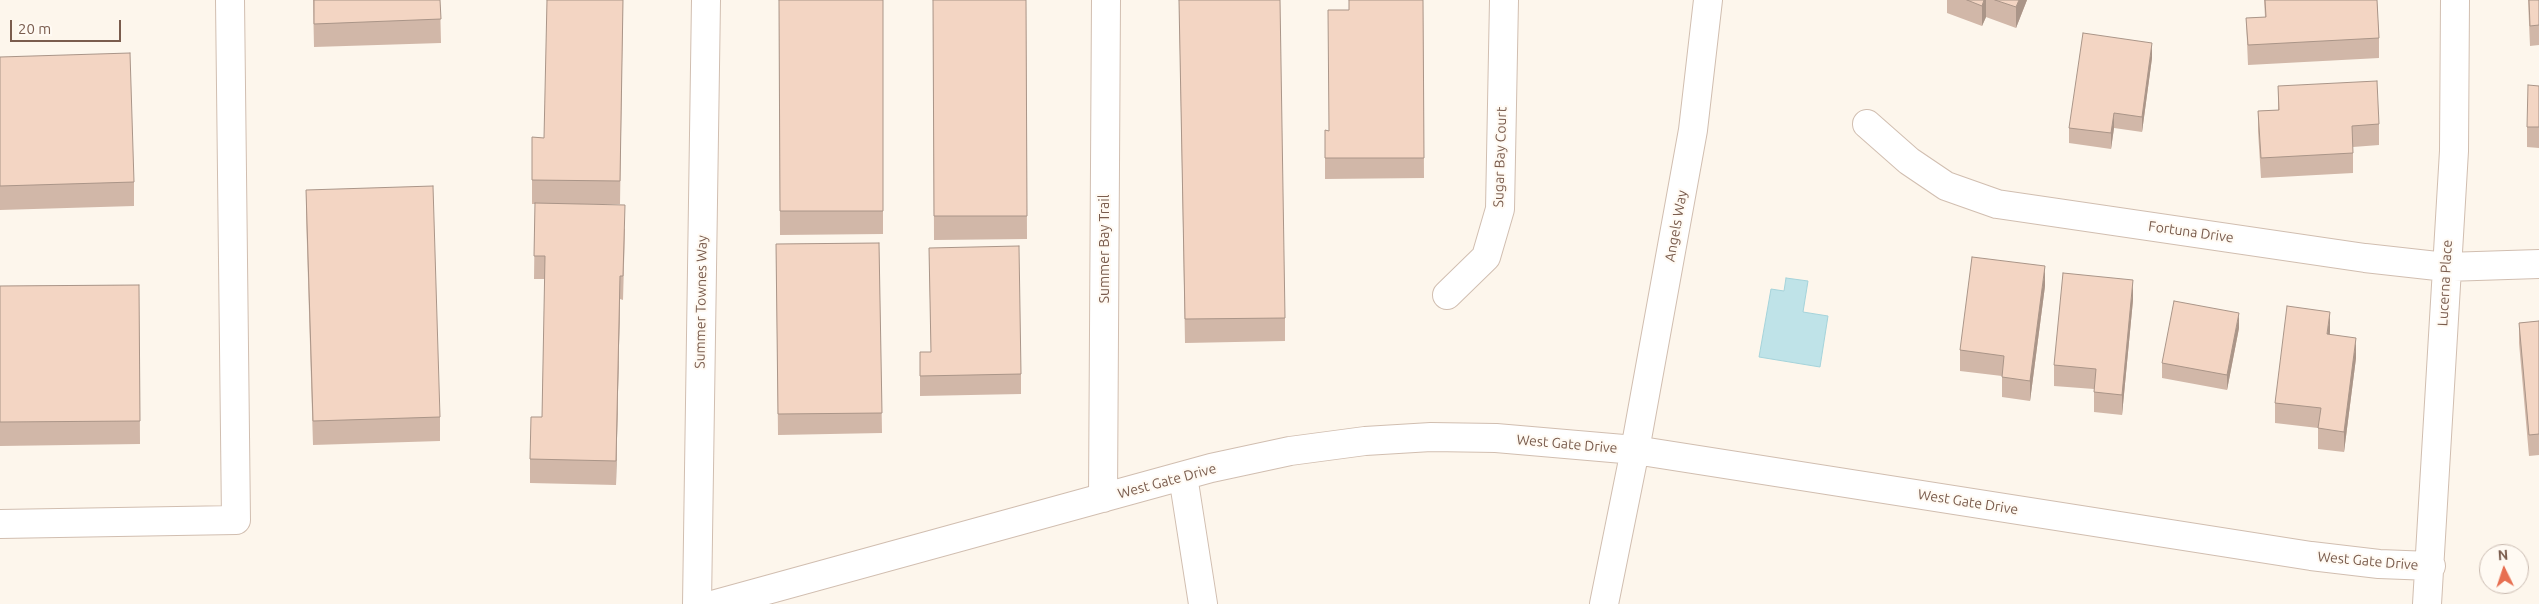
<!DOCTYPE html>
<html>
<head>
<meta charset="utf-8">
<style>
	body { margin:0 }
	#map { position:relative; width:2539px; height:604px; overflow:hidden; background:#fdf6ec; font-family:Ubuntu,sans-serif }
	canvas { display:block }
	.north { position:absolute; left:2479px; top:544px; width:50px; height:50px; box-sizing:border-box; background:#fffaf3; border:1px solid #cabbb1; border-radius:50%; rotate:356deg; font-size:14px; font-weight:700; line-height:20px; text-align:center; color:#7a5c4d }
	.north::after { content:''; display:block; margin:auto; width:18px; height:22px; background:#e76f51; clip-path:polygon(50% 0,100% 100%,50% 72%,0 100%) }
	.scale { position:absolute; left:10px; top:20px; width:111px; height:22px; box-sizing:border-box; border:2px solid #7a5c4d; border-top:0; padding-left:6px; font-size:15px; line-height:18px; white-space:nowrap; color:#7a5c4d; -webkit-text-stroke:4px #fffaf3; paint-order:stroke }
</style>
</head>
<body>
<div id="map">
<canvas width="2539" height="604"></canvas>
<div class="north">N</div>
<div class="scale">20 m</div>
</div>
<script>
const ctx = document.querySelector('canvas').getContext('2d');
ctx.lineJoin = 'round';
function paint(path, color) {
  ctx.fillStyle = color;
  ctx.fill(path, 'evenodd');
}
function poly(rows) {
  const path = new Path2D();
  for (const r of rows) {
    path.moveTo(r[0], r[1]);
    for (let i = 2; i < r.length; i += 2) path.lineTo(r[i], r[i + 1]);
  }
  return path;
}
function strokePath(path, color, width, dash) {
  ctx.strokeStyle = color;
  ctx.lineWidth = width;
  ctx.lineCap = dash ? 'butt' : 'round';
  ctx.setLineDash(dash || []);
  ctx.stroke(path);
}
function write(font, color, halo, rows, align = 'center') {
  ctx.font = font + ' Ubuntu,sans-serif';
  ctx.lineWidth = 4;
  ctx.setLineDash([]);
  ctx.textBaseline = 'middle';
  ctx.strokeStyle = halo;
  ctx.fillStyle = color;
  for (const [text, x, y, turn = 0] of rows) {
    ctx.save();
    ctx.translate(x, y);
    ctx.rotate((+turn || 0) * Math.PI / 180);
    ctx.textAlign = isNaN(turn) ? turn : align;
    if (halo) ctx.strokeText(text, 0, 0);
    ctx.fillText(text, 0, 0);
    ctx.restore();
  }
}
const water = poly([
	[1786,278,1808,281,1803,312,1828,316,1820,367,1759,357,1771,289,1784,291,1786,278]
]);
const minor = poly([
	[1867,124,1909,161,1946,186,1997,204,2365,258,2446,267,2539,264],
	[1447,295,1486,257,1500,209,1504,0],
	[1183,476,1203,604],
	[1103,498,1106,0],
	[0,524,236,520,230,0],
	[697,604,706,0],
	[716,604,1211,468,1290,451,1365,441,1431,437,1496,438,1635,450,2311,556,2379,564,2431,566],
	[1604,604,1635,450,1693,130,1708,0],
	[2427,604,2454,151,2455,0]
]);
const wall = poly([
	[313,0,440,0,441,43,314,47],
	[623,0,620,204,558,204,625,229,623,300,620,299,616,485,530,483,530,459,542,417,545,279,534,279,535,204,532,204,532,137,544,138],
	[779,0,883,0,883,234,780,235],
	[933,0,1026,0,1027,239,934,240],
	[1179,0,1285,318,1285,341,1185,343],
	[1423,0,1424,178,1325,179,1325,130,1329,131,1349,10],
	[1947,0,2027,0,2016,28,1986,17,1982,26,1947,13],
	[2264,0,2377,0,2379,38,2379,58,2248,65,2246,18,2265,17],
	[2528,0,2539,0,2539,45,2530,46],
	[0,57,134,182,134,206,0,210],
	[2152,58,2142,132,2114,128,2111,149,2069,143,2069,128],
	[2278,86,2379,124,2379,145,2353,147,2353,173,2261,178,2258,131,2258,111,2278,110],
	[2539,86,2539,148,2527,147,2527,127],
	[306,190,440,417,440,441,313,445,306,213],
	[879,243,882,433,778,435,776,244],
	[929,248,1021,374,1021,394,920,396,920,352,931,352],
	[139,285,140,444,0,446,0,286],
	[2045,286,2030,401,2002,397,2002,376,1960,371,1960,350],
	[2133,300,2122,415,2094,412,2094,389,2054,386,2054,365],
	[2539,321,2539,455,2529,456,2519,343,2519,323],
	[2239,328,2227,390,2162,378,2162,363],
	[2330,332,2330,335,2356,358,2344,452,2318,449,2318,428,2275,423,2275,403]
]);
const shadedWall = poly([
	[1984,0,1986,0,1986,17,1982,26,1982,6],
	[2019,0,2027,0,2016,28,2016,7],
	[2152,43,2152,58,2142,132,2142,117],
	[2114,113,2114,128,2111,149,2111,133],
	[2045,266,2045,286,2030,401,2030,381],
	[620,276,620,299,616,485,616,461],
	[2133,280,2133,300,2122,415,2122,395],
	[2330,312,2330,332,2327,355,2327,334],
	[2239,313,2239,328,2227,390,2227,375],
	[2356,338,2356,358,2344,452,2344,432]
]);
const building = poly([
	[314,0,440,0,441,19,314,24,314,0],
	[547,0,623,0,620,181,532,180,532,137,544,138,547,0],
	[779,0,883,0,883,211,780,211,779,0],
	[933,0,1026,0,1027,216,934,216,933,0],
	[1179,0,1280,0,1285,318,1185,319,1179,0],
	[1349,0,1423,0,1424,158,1325,158,1325,130,1329,131,1328,10,1349,10,1349,0],
	[1967,0,1984,0,1982,6,1967,0],
	[1995,0,2019,0,2016,7,1995,0],
	[2265,0,2377,0,2379,38,2248,45,2246,18,2266,17,2265,0],
	[2529,0,2539,0,2539,25,2530,26,2529,0],
	[2083,33,2152,43,2142,117,2114,113,2111,133,2069,128,2083,33],
	[130,53,134,182,0,186,0,57,130,53],
	[2377,81,2379,124,2352,126,2353,153,2261,158,2258,111,2279,110,2278,86,2377,81],
	[2528,85,2539,86,2539,127,2527,127,2528,85],
	[433,186,440,417,313,421,306,190,433,186],
	[535,203,625,205,623,276,620,276,616,461,530,459,531,417,542,417,545,256,534,256,535,203],
	[879,243,882,413,778,414,776,244,879,243],
	[1019,246,1021,374,920,376,920,352,931,352,929,248,1019,246],
	[1972,257,2045,266,2030,381,2002,377,2004,356,1960,350,1972,257],
	[2063,273,2133,280,2122,395,2094,392,2096,369,2054,365,2063,273],
	[139,285,140,421,0,422,0,286,139,285],
	[2174,301,2239,313,2227,375,2162,363,2174,301],
	[2287,306,2330,312,2327,334,2356,338,2344,432,2318,428,2321,408,2275,403,2287,306],
	[2539,321,2539,434,2529,435,2519,323,2539,321]
]);
const streetNames = [
	["Sugar Bay Court",1500,157,-88],
	["Angels Way",1676,226,-80],
	["Fortuna Drive",2191,232,8],
	["Summer Bay Trail",1104,249,-90],
	["Lucerna Place",2445,283,-87],
	["Summer Townes Way",701,302,-89],
	["West Gate Drive",1567,444,5],
	["West Gate Drive",1167,481,-15],
	["West Gate Drive",1968,502,9],
	["West Gate Drive",2368,561,5]
];
paint(water, '#bfe3e8');
strokePath(water, '#a5d3da', 1);
strokePath(minor, '#d1beb0', 30);
strokePath(minor, '#fff', 28);
paint(wall, '#d1b7a8');
paint(shadedWall, '#aa9588');
paint(building, '#f3d5c3');
strokePath(building, '#aa9588', 1);
write('14px', '#7a5c4d', '#fffaf3', streetNames);
</script>
</body>
</html>
